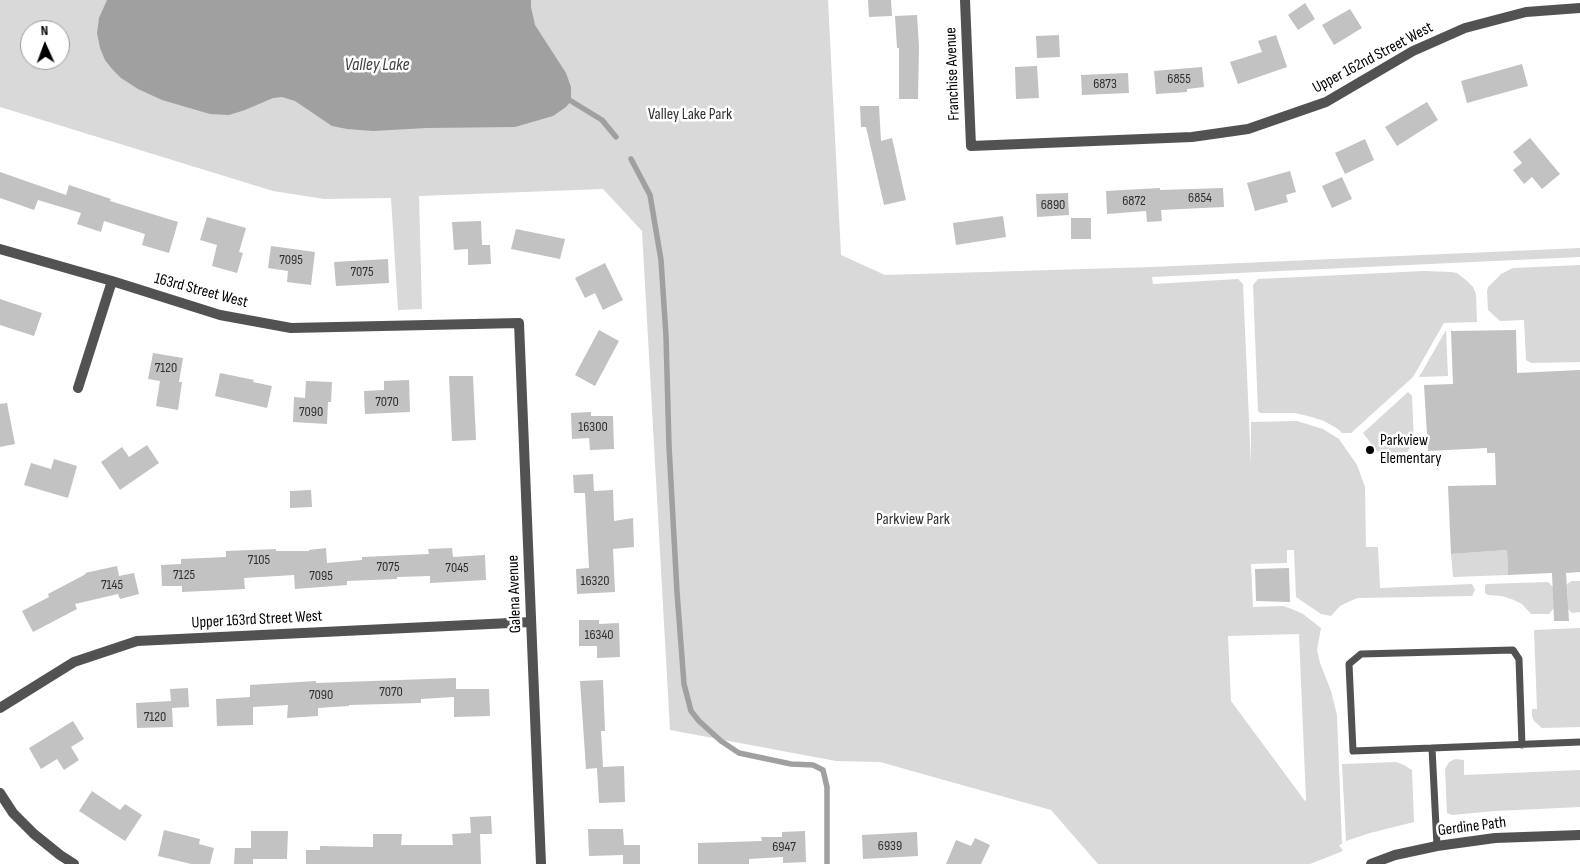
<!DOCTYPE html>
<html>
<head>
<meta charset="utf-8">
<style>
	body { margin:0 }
	#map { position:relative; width:1580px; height:864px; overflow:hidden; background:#fff; font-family:"Sofia Sans Condensed",sans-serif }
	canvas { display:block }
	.north { position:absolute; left:20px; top:20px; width:50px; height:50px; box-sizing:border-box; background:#fff; border:1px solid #999; border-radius:50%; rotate:358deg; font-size:14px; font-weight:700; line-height:20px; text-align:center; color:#000 }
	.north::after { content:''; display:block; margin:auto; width:18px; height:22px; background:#000; clip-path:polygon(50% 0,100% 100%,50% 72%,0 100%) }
</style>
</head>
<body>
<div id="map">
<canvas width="1580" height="864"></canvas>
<div class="north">N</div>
</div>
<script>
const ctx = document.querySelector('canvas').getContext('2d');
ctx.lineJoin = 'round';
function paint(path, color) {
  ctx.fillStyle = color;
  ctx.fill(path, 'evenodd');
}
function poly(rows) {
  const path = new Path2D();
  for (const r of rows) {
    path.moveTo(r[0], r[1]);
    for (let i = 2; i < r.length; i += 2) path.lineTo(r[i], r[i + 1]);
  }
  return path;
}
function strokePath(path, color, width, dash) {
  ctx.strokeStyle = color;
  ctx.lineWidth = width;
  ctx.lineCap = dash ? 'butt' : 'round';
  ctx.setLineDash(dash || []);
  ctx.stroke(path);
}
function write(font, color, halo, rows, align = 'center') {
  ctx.font = font + ' "Sofia Sans Condensed",sans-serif';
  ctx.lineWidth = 5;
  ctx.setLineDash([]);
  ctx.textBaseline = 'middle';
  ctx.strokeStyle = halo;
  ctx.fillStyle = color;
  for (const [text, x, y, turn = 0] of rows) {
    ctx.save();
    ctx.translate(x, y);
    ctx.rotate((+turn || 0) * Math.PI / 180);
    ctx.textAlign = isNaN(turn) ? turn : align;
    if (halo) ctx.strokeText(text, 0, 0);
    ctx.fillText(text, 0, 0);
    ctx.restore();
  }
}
const green = poly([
	[0,0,828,0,841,255,885,275,1152,267,1580,248,1580,257,1152,277,1153,284,1238,279,1243,284,1251,465,1251,422,1297,421,1323,429,1339,439,1357,465,1365,487,1366,547,1378,547,1380,588,1472,584,1475,590,1472,596,1358,598,1350,601,1340,606,1331,616,1321,614,1296,597,1294,550,1287,550,1287,563,1251,564,1253,607,1283,606,1292,609,1303,614,1321,628,1317,650,1320,663,1331,691,1337,715,1342,844,1339,845,1343,851,1310,864,1098,864,1051,810,880,762,836,761,670,730,642,231,603,189,419,196,422,309,398,310,391,198,324,199,273,191,0,107],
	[30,30,60,30,60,60,30,60],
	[1299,634,1306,800,1305,801,1231,701,1228,636],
	[1580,265,1580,362,1531,363,1526,360,1524,320,1500,321,1488,310,1487,291,1488,287,1501,274,1513,268],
	[1424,271,1451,272,1457,273,1467,281,1473,287,1476,294,1477,322,1444,323,1413,377,1351,433,1342,433,1338,429,1324,421,1312,417,1295,413,1260,413,1258,411,1253,285,1258,279],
	[1446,330,1448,376,1419,377],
	[1408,392,1412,396,1414,444,1407,452,1383,454,1377,451,1363,433],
	[1507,550,1508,575,1453,577,1451,554],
	[1572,581,1580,581,1580,612,1572,613,1568,609,1567,584],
	[1548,582,1553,587,1554,608,1549,614,1531,614,1522,604,1514,600,1502,596,1488,595,1485,593,1485,585,1487,584],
	[1580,628,1580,727,1542,728,1534,721,1532,716,1532,709,1537,709,1534,630],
	[1455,759,1464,760,1464,775,1580,770,1580,807,1495,811,1452,815,1447,813,1445,769,1449,762],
	[1396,762,1404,765,1412,770,1414,822,1370,833,1346,841,1342,764]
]);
const water = poly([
	[107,0,531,0,531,7,535,25,566,73,571,87,571,101,566,107,553,116,515,127,427,128,373,131,347,129,332,126,295,101,282,97,273,98,245,110,229,115,210,114,162,100,138,89,121,78,112,69,105,60,100,48,97,33,99,18]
]);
const stream = poly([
	[571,101,602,120,616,137],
	[631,159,650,195,661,260,666,336,669,446,677,592,684,684,691,711,699,721,721,741,739,753,791,764,813,765,823,770,827,787,827,864]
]);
const building = poly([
	[868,0,891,0,892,16,869,17],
	[1305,3,1315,19,1298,30,1288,15],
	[1350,9,1362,28,1334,45,1322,25],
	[917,15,919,47,918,99,899,99,899,48,897,48,895,16],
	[1059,35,1060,57,1037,58,1036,36],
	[1276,35,1287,67,1238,84,1230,62,1262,52,1258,41],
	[1522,64,1528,86,1467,103,1461,81],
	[1037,66,1039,98,1016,99,1015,67],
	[1202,67,1204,87,1187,89,1187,92,1156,94,1154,71],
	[1128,73,1129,93,1082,95,1081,75],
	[1427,102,1438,120,1397,146,1385,127],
	[860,106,879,106,881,141,892,138,906,200,884,205,866,127,861,127],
	[1530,138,1560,174,1542,189,1532,177,1524,184,1513,170,1522,163,1513,152],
	[1365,139,1374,160,1345,174,1335,153],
	[1290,171,1296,192,1286,195,1288,202,1255,211,1247,183],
	[0,172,66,195,69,185,111,199,110,201,178,222,169,253,142,245,145,234,104,221,101,232,77,224,81,213,38,200,34,210,0,198],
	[1342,177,1352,199,1332,208,1322,186],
	[1160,188,1160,190,1223,188,1224,207,1161,210,1162,221,1147,222,1146,211,1107,214,1106,191],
	[1068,193,1069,215,1037,217,1036,194],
	[1003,216,1006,237,956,245,953,223],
	[207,217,246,228,239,252,243,253,237,273,212,266,217,245,200,240],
	[1071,218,1091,218,1091,239,1071,239],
	[481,221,482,245,490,245,491,264,468,265,468,249,454,250,452,222],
	[516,229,565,239,560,259,511,249],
	[271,246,315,252,311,285,287,282,288,271,268,268],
	[388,259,389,283,336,286,334,262],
	[605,263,623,300,603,310,595,293,585,298,575,278],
	[0,299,42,313,34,336,0,325],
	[599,330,619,341,595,386,575,375],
	[1516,330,1517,373,1580,370,1580,572,1566,573,1569,621,1554,621,1552,573,1508,575,1507,550,1451,554,1448,486,1496,485,1495,453,1487,453,1487,448,1428,451,1424,385,1453,384,1451,331],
	[153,353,183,358,179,382,182,382,178,410,156,406,160,381,148,379],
	[220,373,254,380,253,382,272,386,267,408,215,396],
	[449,376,473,376,476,440,452,441],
	[409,380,410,412,365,414,364,391,384,390,384,381],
	[306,381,332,382,331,402,328,402,327,424,293,422,294,397,305,398],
	[7,403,15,444,0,447,0,404],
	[591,412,591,416,613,416,614,449,590,450,589,438,572,439,571,413],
	[147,445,159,463,120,490,101,462,122,447,129,457],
	[54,459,77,466,68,498,24,485,31,463,51,469],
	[593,474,594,491,613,490,614,521,633,518,634,547,613,549,615,592,577,594,576,569,589,568,585,493,574,493,573,475],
	[311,490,312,507,290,508,290,491],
	[326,548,327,563,362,560,362,557,429,554,428,549,452,548,453,557,485,555,486,580,430,583,430,576,397,577,397,579,347,581,347,585,295,589,294,575,244,578,245,589,182,592,182,586,162,586,161,565,181,564,181,559,226,557,226,551,276,549,276,551,309,551,309,550],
	[117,566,119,576,134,573,139,594,120,599,118,594,75,604,77,609,33,632,22,611,49,597,48,594,86,574,85,573],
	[1289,568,1290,602,1256,601,1255,569],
	[579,620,599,620,599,624,619,623,620,657,597,658,597,646,579,646],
	[456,678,456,689,489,689,490,716,454,717,454,697,421,699,421,703,349,705,349,706,318,708,318,716,287,718,288,705,253,707,253,725,217,726,216,699,250,697,250,685,316,681,316,683],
	[603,680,605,731,601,731,603,767,624,766,625,802,599,803,597,768,586,769,580,681],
	[188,688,189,707,172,708,173,727,137,728,136,703,171,701,170,689],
	[73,721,84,739,71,747,79,760,64,770,57,759,41,769,29,748],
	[92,791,120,810,125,804,142,815,125,841,79,811],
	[491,816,492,834,480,834,481,864,306,864,306,850,320,850,320,846,373,847,373,834,402,834,401,845,453,845,452,834,471,833,470,817],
	[588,829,623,829,624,845,640,845,640,864,623,864,623,855,589,856],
	[164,830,200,839,199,844,214,848,210,864,191,864,158,856],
	[251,831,288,831,287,859,253,859,253,864,234,864,235,848,251,848],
	[805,831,806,862,783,863,783,857,749,859,749,864,698,864,698,843,762,841,761,837,782,837,782,832],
	[917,832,918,856,863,859,862,835],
	[975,838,990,845,981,864,946,864,956,840,971,846]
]);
const lane = poly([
	[1432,748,1353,751,1349,664,1361,654,1513,650,1519,659,1522,745],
	[1437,846,1432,748,1580,742]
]);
const street = poly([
	[965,0,971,146,1192,137,1248,129,1326,102,1413,51,1465,28,1526,12,1580,8],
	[0,249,112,281,220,315,291,328,519,323,541,864],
	[78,388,112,281],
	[0,708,74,662,137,641,531,622],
	[0,793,13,813,34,834,60,855,74,864],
	[1371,864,1395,855,1437,846,1495,838,1580,835]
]);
const markers = [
	[1370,450,5,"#000"]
];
const numberNames = [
	["6855",1179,79],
	["6873",1105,84],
	["6854",1200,198],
	["6872",1134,201],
	["6890",1053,205],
	["7095",291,260],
	["7075",362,272],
	["7120",166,368],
	["7070",387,402],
	["7090",311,412],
	["16300",593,427],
	["7105",259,560],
	["7075",388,567],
	["7045",457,568],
	["7125",184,575],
	["7095",321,576],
	["16320",595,581],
	["7145",112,585],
	["16340",599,635],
	["7070",391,692],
	["7090",321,695],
	["7120",155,717],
	["6939",890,846],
	["6947",784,847]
];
const streetNames = [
	["Upper 162nd Street West",1373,58,-28],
	["Franchise Avenue",953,74,-92],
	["163rd Street West",201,291,15],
	["Galena Avenue",515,594,-92],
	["Upper 163rd Street West",257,620,-3],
	["Gerdine Path",1472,827,-7]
];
const parkNames = [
	["Valley Lake Park",690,115],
	["Parkview Park",913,520]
];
const poiNames = [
	["Parkview",1380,441],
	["Elementary",1380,459]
];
const waterNames = [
	["Valley Lake",377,65]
];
paint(green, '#d9d9d9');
paint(water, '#a0a0a0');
strokePath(stream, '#a0a0a0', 5.5);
paint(building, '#c2c2c2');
strokePath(lane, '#525252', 7);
strokePath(street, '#525252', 10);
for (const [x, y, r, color] of markers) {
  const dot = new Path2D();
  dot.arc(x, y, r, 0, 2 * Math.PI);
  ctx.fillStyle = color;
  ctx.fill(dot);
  strokePath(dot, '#fff', 2);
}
write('14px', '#303030', null, numberNames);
write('16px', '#000', '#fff', streetNames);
write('16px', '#303030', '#fff', parkNames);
write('16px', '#000', '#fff', poiNames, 'left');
write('italic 18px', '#414141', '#fff', waterNames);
</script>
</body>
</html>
